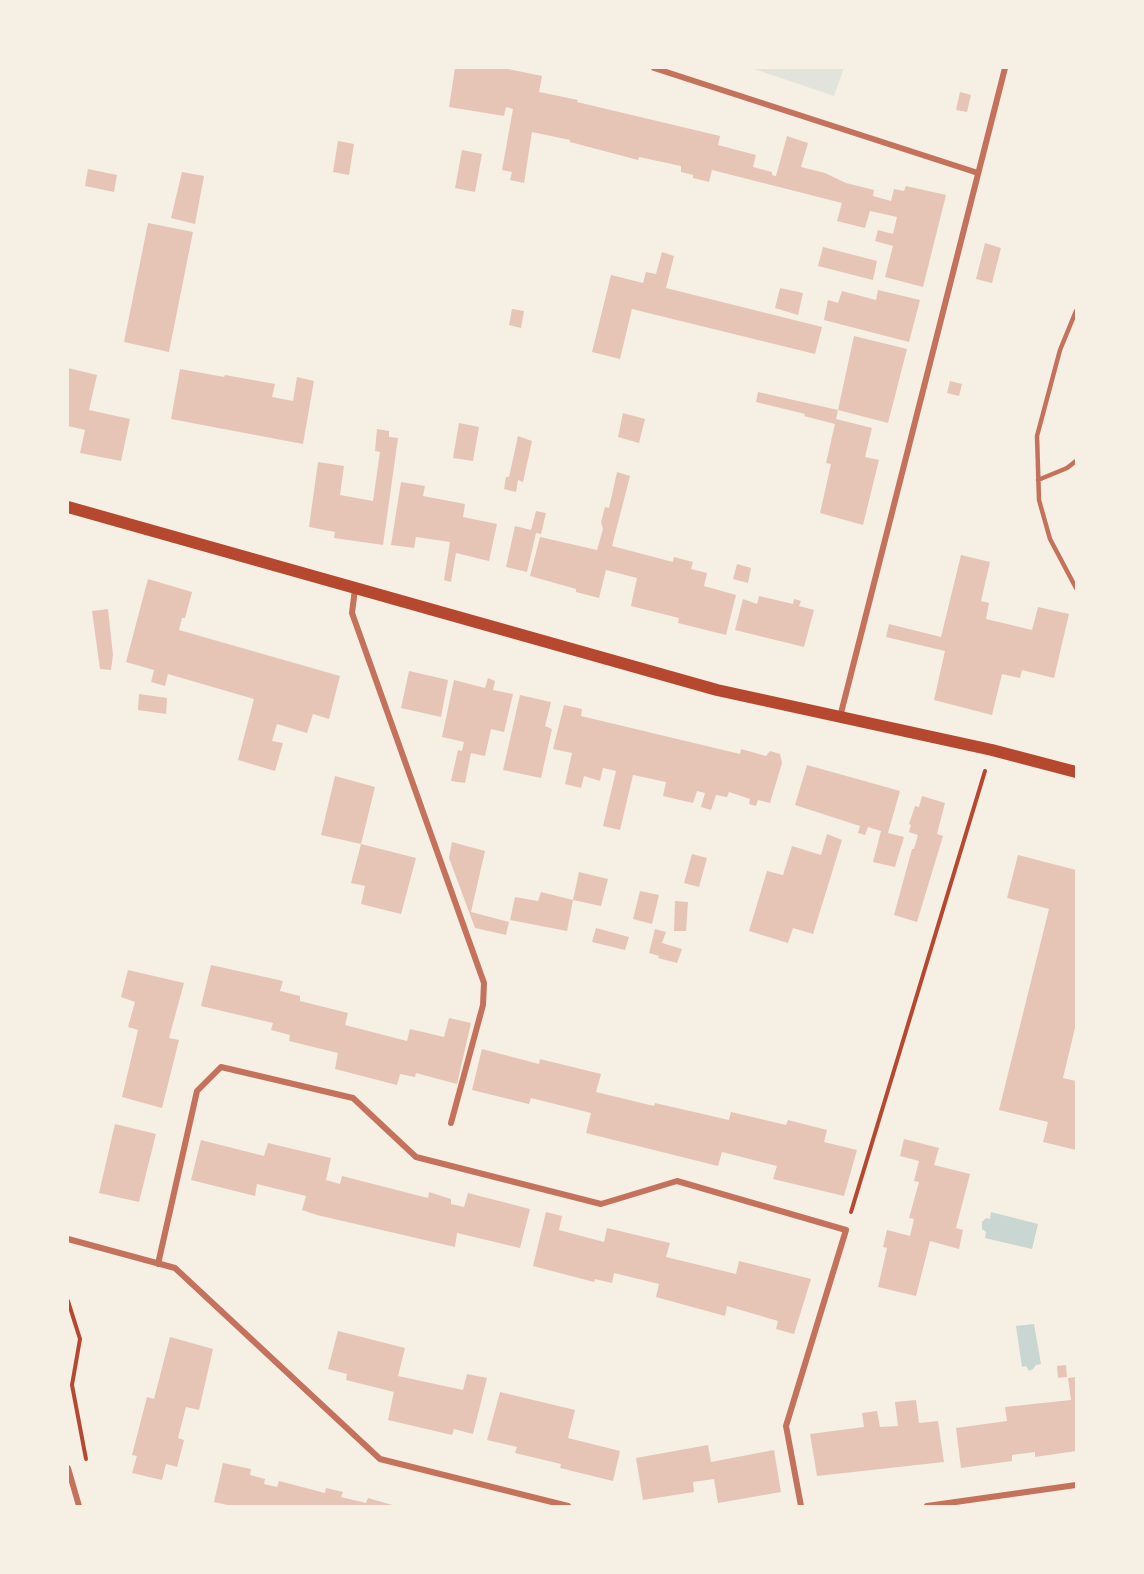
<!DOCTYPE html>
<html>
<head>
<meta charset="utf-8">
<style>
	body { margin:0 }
	#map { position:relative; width:1144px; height:1574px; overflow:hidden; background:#f6efe4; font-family:Overpass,sans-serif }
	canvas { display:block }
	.frame { position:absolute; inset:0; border:69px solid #f6efe4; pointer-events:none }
</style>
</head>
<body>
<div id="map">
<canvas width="1144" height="1574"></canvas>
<div class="frame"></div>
</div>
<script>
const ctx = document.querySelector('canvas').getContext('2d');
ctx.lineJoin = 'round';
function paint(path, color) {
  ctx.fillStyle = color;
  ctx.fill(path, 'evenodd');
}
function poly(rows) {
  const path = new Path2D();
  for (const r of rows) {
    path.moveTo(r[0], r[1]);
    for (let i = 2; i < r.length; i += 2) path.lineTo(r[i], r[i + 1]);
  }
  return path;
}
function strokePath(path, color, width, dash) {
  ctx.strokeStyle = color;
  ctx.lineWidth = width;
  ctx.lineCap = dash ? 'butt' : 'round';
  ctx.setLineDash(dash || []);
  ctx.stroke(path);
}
const green = poly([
	[751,68,844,68,834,96]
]);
const water = poly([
	[991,1212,1038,1224,1032,1249,985,1238,986,1232,982,1229,982,1222,986,1218,990,1219],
	[1034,1324,1041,1364,1036,1365,1033,1369,1029,1371,1026,1366,1022,1367,1016,1326]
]);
const building = poly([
	[455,68,509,68,508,69,542,76,539,92,578,100,577,102,720,136,718,145,756,155,753,167,772,172,772,175,776,176,787,136,808,143,801,167,825,173,846,183,874,190,873,196,891,201,894,189,904,191,906,186,946,195,923,287,885,277,893,246,875,241,878,230,893,234,897,217,870,211,865,228,837,221,842,203,712,170,709,182,693,178,693,175,681,172,681,166,639,157,638,160,570,142,570,140,532,132,524,183,510,180,512,172,502,170,513,109,506,107,504,116,449,107],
	[960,92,971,95,967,112,956,110],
	[338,141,354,144,349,175,333,172],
	[462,150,482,154,475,192,455,188],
	[88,169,117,175,114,192,85,186],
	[182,172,204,176,195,224,171,218],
	[148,223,193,232,169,352,124,342],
	[985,243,1001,248,992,283,976,279],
	[823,247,877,261,873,280,818,266],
	[662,252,674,256,666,288,822,327,815,354,632,309,620,359,592,352,611,275,643,283,646,272,656,274],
	[780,288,803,293,798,315,775,308],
	[878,290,920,300,909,342,824,320,828,300,838,303,842,291,876,300],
	[512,309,524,311,521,328,509,325],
	[854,336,907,349,888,423,838,410],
	[68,368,97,375,89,410,130,419,121,461,80,453,85,430,68,426],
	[180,369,224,377,225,375,275,384,272,397,293,401,297,377,314,381,303,444,171,419],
	[950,381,962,384,959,396,947,393],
	[758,392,838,410,836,419,872,428,865,457,879,460,863,525,820,513,831,464,826,463,835,424,804,416,805,414,756,402],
	[623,413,645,419,639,443,618,437],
	[459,423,479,427,473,461,453,458],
	[377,429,389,431,389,437,398,438,383,545,334,538,335,532,309,527,318,462,344,466,340,495,373,501,380,452,375,451],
	[518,436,532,441,523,482,518,480,516,492,504,489,506,477,509,477],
	[617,472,630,476,612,546,673,562,674,557,693,562,691,569,707,573,704,586,736,595,726,635,678,623,679,618,631,606,637,578,606,570,599,598,576,592,576,589,530,576,540,537,597,550,603,529,601,522,605,507,609,508],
	[401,482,425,486,423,496,465,504,463,517,497,524,489,561,456,553,451,582,444,580,450,542,416,537,414,548,391,545],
	[536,511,546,513,541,534,536,533,527,572,506,567,515,526,531,530],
	[961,555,990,562,981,601,989,603,986,619,1032,630,1038,607,1069,614,1054,678,1022,670,1020,678,1002,674,992,715,934,700,945,651,886,637,889,624,941,637],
	[737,564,751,568,748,583,733,579],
	[148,579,192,592,185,618,182,618,179,630,340,676,329,719,313,714,307,733,277,724,272,741,283,743,275,771,238,760,254,699,168,674,165,686,151,682,154,670,126,662],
	[759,596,793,604,794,599,801,601,799,606,814,610,804,647,735,630,743,599,757,604],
	[108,609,113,655,111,670,100,669,92,611],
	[409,671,448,680,441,717,401,708],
	[488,678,495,681,493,690,513,694,504,732,491,729,485,756,471,753,465,783,451,781,458,750,462,751,464,742,442,737,454,680,485,688],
	[139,694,167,698,166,714,138,710],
	[520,695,551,702,545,726,552,729,541,778,503,770],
	[564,705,582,709,581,716,740,754,741,749,766,756,770,751,780,754,782,763,770,803,758,800,756,806,749,804,750,799,729,792,727,797,716,795,711,810,701,807,705,793,697,791,693,803,663,796,666,782,633,775,620,830,603,826,616,771,603,768,600,781,584,776,581,788,565,784,572,753,553,749],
	[807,765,900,791,888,833,904,837,895,867,873,862,881,831,868,827,865,835,858,833,860,826,795,805],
	[335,776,375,787,361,844,321,835],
	[922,796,945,803,937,834,943,836,917,922,894,915,912,849,914,849,918,835,909,832,911,825,909,824,915,806,919,807],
	[827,834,842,840,813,934,793,928,788,943,749,931,767,871,783,875,792,846,821,855],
	[452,842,485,851,471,912,509,922,506,935,475,928,449,858],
	[361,844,416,858,401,914,361,904,365,886,351,883],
	[692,854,707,858,699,887,684,883],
	[1018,855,1076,870,1076,1024,1063,1078,1076,1081,1076,1150,1043,1142,1048,1122,999,1110,1049,909,1007,898],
	[579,872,608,879,601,906,573,900,567,931,510,920,515,897,538,901,541,892,573,900],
	[640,891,659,895,652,924,633,919],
	[675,901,688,902,686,931,674,931],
	[596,928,629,937,625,950,592,942],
	[655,929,666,932,662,943,682,949,677,963,658,958,659,956,649,953],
	[211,965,283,981,280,991,300,996,300,1001,348,1013,345,1025,407,1041,410,1029,444,1037,449,1018,471,1023,457,1084,416,1073,415,1077,400,1074,397,1085,335,1069,338,1053,289,1041,290,1035,271,1030,273,1023,201,1006],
	[128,970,184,983,169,1038,179,1040,162,1108,122,1097,138,1030,128,1027,135,1002,121,997],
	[482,1049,539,1064,540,1059,601,1074,596,1092,654,1106,655,1103,729,1120,731,1112,786,1125,788,1120,827,1130,824,1142,857,1150,844,1196,773,1179,777,1166,722,1152,718,1166,586,1133,591,1113,531,1098,529,1104,472,1090],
	[115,1124,156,1134,139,1202,99,1193],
	[904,1139,939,1148,934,1165,970,1174,956,1228,963,1230,959,1249,930,1241,916,1296,878,1287,887,1248,883,1247,887,1230,910,1236,914,1219,909,1218,919,1182,914,1181,919,1161,900,1156],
	[201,1140,264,1156,268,1143,331,1158,326,1180,340,1184,342,1176,428,1198,429,1192,451,1199,451,1204,464,1207,468,1193,530,1209,520,1248,457,1233,455,1247,317,1215,302,1210,306,1196,257,1184,255,1196,191,1180],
	[546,1212,562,1216,559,1230,604,1242,607,1228,670,1243,666,1257,736,1274,739,1261,811,1279,794,1334,776,1329,778,1321,727,1306,725,1316,656,1297,659,1284,614,1273,612,1283,595,1279,594,1282,533,1266],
	[338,1331,405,1348,398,1376,463,1390,467,1374,487,1378,473,1434,454,1429,452,1435,388,1420,394,1392,346,1380,347,1374,328,1369],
	[170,1337,213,1349,199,1410,186,1407,178,1438,184,1440,177,1467,166,1464,162,1480,132,1473,137,1456,132,1455,147,1397,154,1399],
	[1066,1365,1067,1377,1058,1378,1057,1366],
	[1076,1377,1076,1451,1035,1457,1035,1452,1012,1455,1012,1461,961,1468,956,1428,1007,1421,1005,1407,1071,1400,1068,1378],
	[500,1392,575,1410,568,1438,620,1451,613,1481,560,1468,561,1464,515,1453,517,1447,487,1440],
	[916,1400,919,1423,938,1421,944,1462,817,1476,810,1434,864,1427,862,1413,877,1411,880,1427,898,1426,895,1402],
	[708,1445,711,1462,774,1450,781,1492,718,1503,714,1479,693,1482,694,1492,643,1500,636,1458],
	[223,1463,251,1469,250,1475,265,1479,264,1484,277,1487,279,1481,325,1493,326,1488,343,1492,341,1497,366,1503,368,1498,396,1506,232,1506,214,1502]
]);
const path = poly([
	[851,1212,985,771],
	[68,1301,80,1339,72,1385,86,1459]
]);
const service = poly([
	[1076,311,1060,350,1037,436,1039,500,1050,539,1076,588],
	[1038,480,1067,468,1076,461]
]);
const minor = poly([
	[654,68,978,173],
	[355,589,352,613,484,983,483,1005,451,1123],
	[840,717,1005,68],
	[68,1239,175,1268,380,1459,568,1506],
	[158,1264,197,1091,221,1067,353,1098,416,1157,601,1204,677,1181,846,1230,786,1426,801,1506],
	[68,1468,79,1506],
	[927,1506,1076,1485]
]);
const secondary = poly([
	[68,507,717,690,992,750,1076,772]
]);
paint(green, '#e2e4dc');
paint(water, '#c9d6d2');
paint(building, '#e6c5b7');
strokePath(path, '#b5482f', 4);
strokePath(service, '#c5725c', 4.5);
strokePath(minor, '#c5725c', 6);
strokePath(secondary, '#b5482f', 12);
</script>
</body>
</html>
